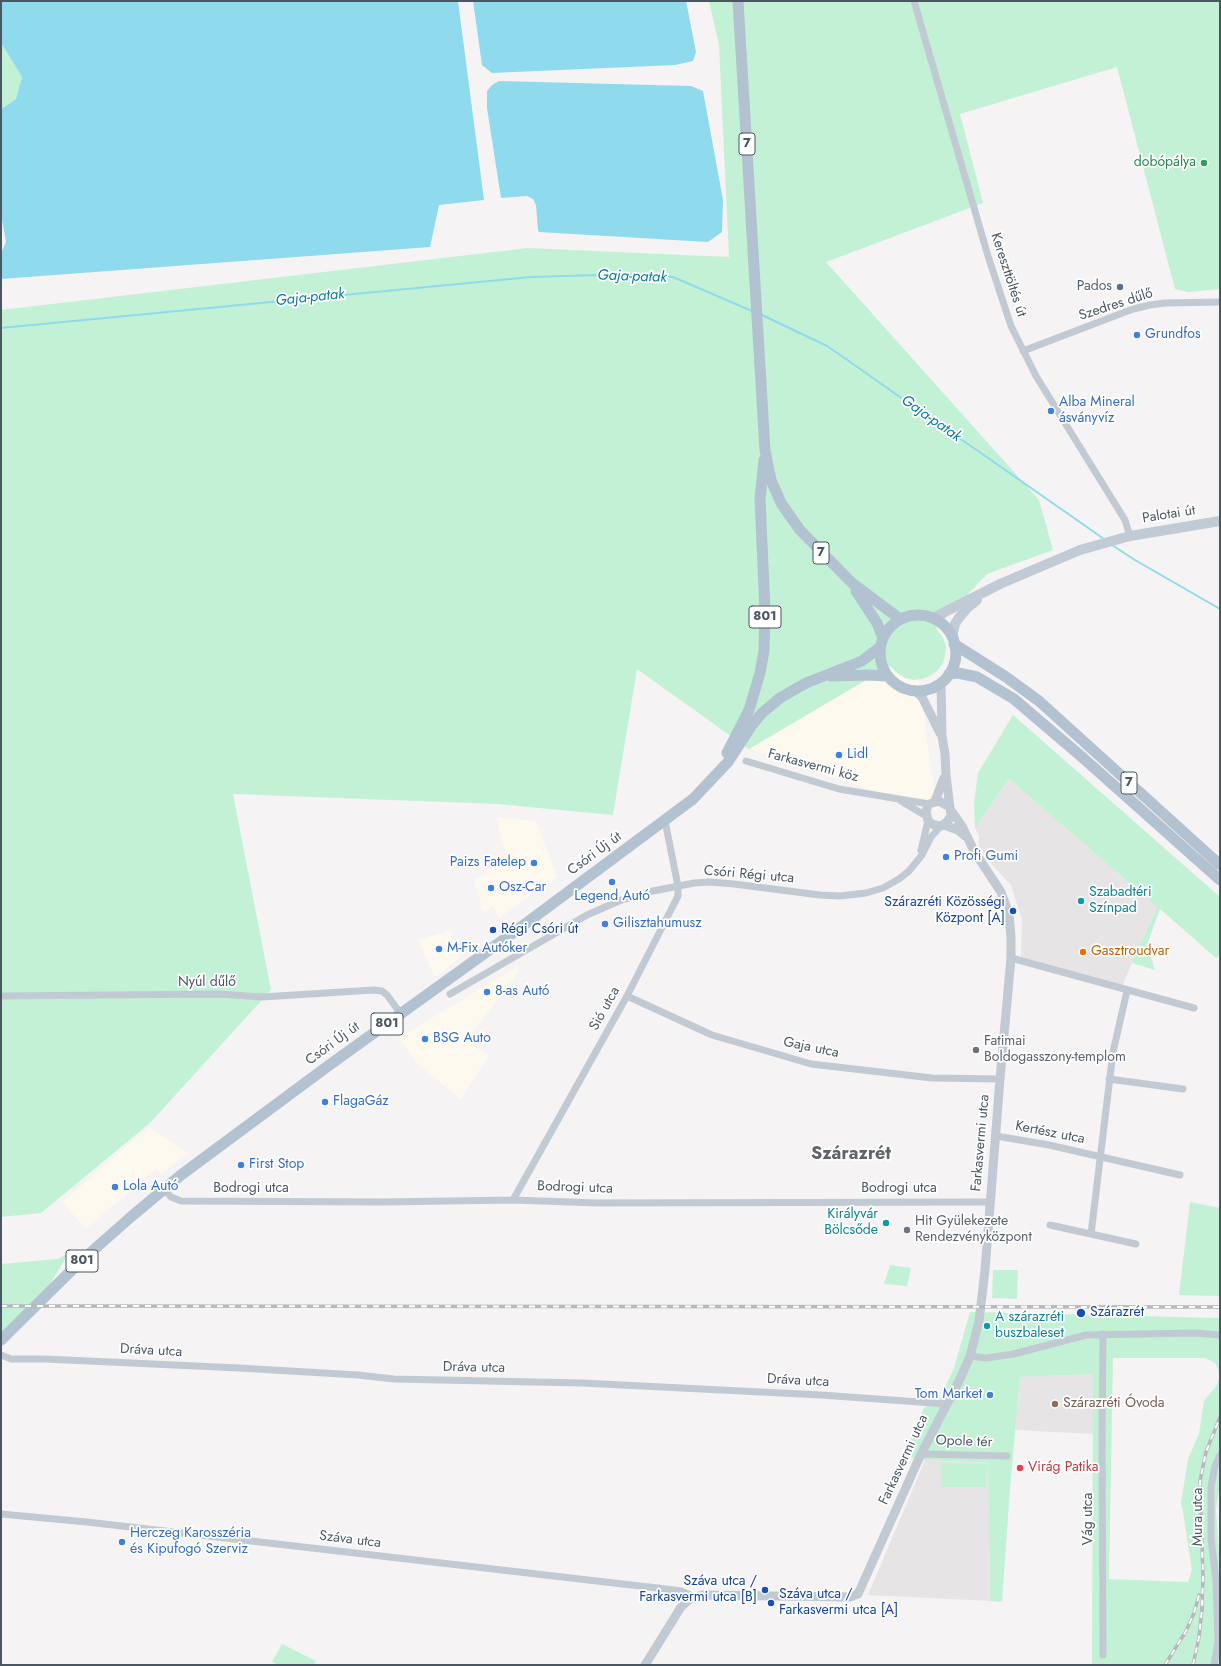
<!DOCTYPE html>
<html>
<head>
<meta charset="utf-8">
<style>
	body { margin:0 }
	#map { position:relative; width:1221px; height:1666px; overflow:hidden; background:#f5f3f3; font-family:Jost,sans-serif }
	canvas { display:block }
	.frame { position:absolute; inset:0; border:2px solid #4a5661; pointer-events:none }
</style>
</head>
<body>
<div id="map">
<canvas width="1221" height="1666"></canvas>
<div class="frame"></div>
</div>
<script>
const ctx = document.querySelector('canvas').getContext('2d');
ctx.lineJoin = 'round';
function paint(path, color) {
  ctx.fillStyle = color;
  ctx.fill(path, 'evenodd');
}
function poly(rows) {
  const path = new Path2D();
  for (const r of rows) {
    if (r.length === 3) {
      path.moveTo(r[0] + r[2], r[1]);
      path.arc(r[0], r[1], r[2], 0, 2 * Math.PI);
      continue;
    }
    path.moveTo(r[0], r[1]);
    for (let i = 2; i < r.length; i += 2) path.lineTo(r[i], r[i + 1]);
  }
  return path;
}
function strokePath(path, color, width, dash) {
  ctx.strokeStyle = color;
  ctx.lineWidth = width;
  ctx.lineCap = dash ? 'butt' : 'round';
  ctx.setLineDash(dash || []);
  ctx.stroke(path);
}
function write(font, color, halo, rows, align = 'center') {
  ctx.font = font + ' Jost,sans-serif';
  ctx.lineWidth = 3.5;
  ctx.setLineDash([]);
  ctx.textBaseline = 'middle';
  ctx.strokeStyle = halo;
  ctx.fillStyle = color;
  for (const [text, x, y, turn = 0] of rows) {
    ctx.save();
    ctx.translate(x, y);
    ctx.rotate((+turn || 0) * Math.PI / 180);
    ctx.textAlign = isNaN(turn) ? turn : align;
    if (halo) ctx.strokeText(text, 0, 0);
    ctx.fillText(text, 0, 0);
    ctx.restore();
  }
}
const commercial = poly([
	[915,651,937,812,749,749],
	[496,817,536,821,557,877,499,918,494,906,483,912,474,879,487,875,487,870,508,865],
	[451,930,460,958,435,977,418,940],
	[516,967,519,971,466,1041,489,1056,460,1099,418,1064,399,1038],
	[149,1127,188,1153,161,1174,156,1168,86,1229,62,1202]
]);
const education = poly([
	[1009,779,1157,907,1122,986,1021,957,1022,920,1011,885,987,859,979,846,979,835,975,828],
	[1093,1374,1093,1434,1015,1430,1020,1377],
	[925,1460,988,1463,990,1601,868,1595]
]);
const green = poly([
	[709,1,1220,1,1220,289,1188,292,1175,289,1117,67,960,114,983,203,826,262,1039,500,1053,550,987,574,936,628,943,638,946,646,945,655,943,663,937,671,930,676,922,679,913,680,905,678,897,673,890,666,749,749,637,669,613,815,497,804,233,794,271,990,150,1123,41,1213,1,1217,1,310,528,248,729,257,719,45],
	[1,43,22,77,16,99,1,109],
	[1013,715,1220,897,1220,954,1216,958,1160,909,1148,942,1150,954,1155,970,1132,963,1157,907,1009,779,975,828,974,803,978,773],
	[1190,1202,1220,1208,1220,1296,1179,1295],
	[69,1253,37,1305,1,1340,1,1264,58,1259],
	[890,1265,911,1268,907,1286,884,1284],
	[993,1270,1018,1270,1017,1299,992,1298],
	[970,1312,1220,1318,1220,1485,1216,1509,1220,1570,1220,1665,1092,1665,1093,1374,1020,1377,1010,1488,1002,1602,990,1601,988,1463,925,1460,912,1458,911,1437,924,1408,940,1399,954,1368],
	[1113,1358,1205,1358,1215,1363,1218,1368,1219,1378,1217,1385,1204,1401,1199,1434,1188,1459,1181,1503,1183,1512,1192,1570,1188,1582,1109,1579],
	[941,1463,987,1464,986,1487,941,1487],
	[282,1644,316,1661,314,1665,279,1665,272,1662]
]);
const water = poly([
	[1,1,458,1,484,200,439,205,430,247,1,279,1,253,6,242,1,214,1,109,16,99,22,77,1,43],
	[473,1,686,1,696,52,693,61,675,65,492,73,482,65],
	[499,81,691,86,703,91,723,200,722,232,708,242,539,232,538,230,536,205,533,199,527,196,501,198,487,108,487,91,492,85]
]);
const stream = poly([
	[760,314,827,346,846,359,924,414,981,453,1104,539],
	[1,328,531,277,635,274,673,277,752,311],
	[1112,545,1135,560,1220,609]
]);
const minor = poly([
	[914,1,988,256,1011,326,1036,376,1125,520,1130,536],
	[1023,351,1133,309,1150,305,1165,303,1220,302],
	[746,761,839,789,929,804],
	[901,801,926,816],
	[921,850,928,821],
	[1011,958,1194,1008],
	[450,994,587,915,619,901,648,892,694,883,709,882,734,884,820,895,840,896,866,893,883,888,899,879,909,871,922,855,931,837,941,826],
	[1,996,218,994,262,997,374,990,382,991,387,995,401,1014],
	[627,996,712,1035,811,1064,932,1078,1000,1079],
	[1109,1079,1183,1089],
	[996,1136,1049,1145,1180,1175],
	[164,1189,171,1197,181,1201,383,1202,513,1200,597,1203,990,1202],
	[513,1200,627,996,678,896,678,886,665,821],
	[1050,1225,1136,1244],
	[1091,1234,1113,1052,1127,991],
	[1,1355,11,1359,45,1359,239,1368,358,1375,394,1379,582,1383,821,1395,947,1404],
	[970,1356,986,1358,1014,1354,1086,1335,1195,1333,1220,1335],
	[921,1454,1007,1456],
	[1,1514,87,1522,666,1589,681,1591,695,1597],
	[1103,1655,1102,1438,1103,1334],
	[1214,1665,1218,1642,1216,1580,1211,1539,1211,1487,1215,1466,1220,1455]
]);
const tertiary = poly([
	[941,683,942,736,945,754,946,775,951,816,947,822,941,826,934,825,928,821,926,811,929,804,939,801,948,806],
	[914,690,922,697,940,733],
	[935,801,944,778],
	[944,825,958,830,965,836],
	[645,1665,681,1607,690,1599,695,1597,704,1595,850,1597,858,1594,921,1454,961,1377,970,1356,979,1321,985,1270,1000,1079,1011,958,1011,937,1009,914,1001,892,974,851,962,826,950,809]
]);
const secondary = poly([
	[933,618,1000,584,1080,550,1130,536,1220,521],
	[952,637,955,624,958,619,967,608,977,600]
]);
const primary = poly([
	[738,1,765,450,771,480,781,503,800,530,852,583,900,619],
	[856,591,877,623,883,638],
	[918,653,38],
	[954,644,1006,677,1039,701,1220,865],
	[949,674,958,673,977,677,1014,699,1082,757,1220,880],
	[831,676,869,675,887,676],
	[727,753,749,710,760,673,764,651,765,610,760,499,764,460],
	[1,1340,81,1261,132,1216,181,1175,328,1066,517,930,693,799,728,762,752,725,762,713,780,698,806,683,862,661,880,647]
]);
const rail = poly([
	[1,1306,1220,1307],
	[1165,1665,1186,1631,1194,1613,1199,1595],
	[1193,1665,1199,1637,1202,1609,1203,1576,1200,1481,1206,1452,1220,1417]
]);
const markers = [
	[1204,163,4,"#2e9e5b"],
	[1120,287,4,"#5c6f8a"],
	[1137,335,4,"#3f7fe0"],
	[1051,411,4,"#3f7fe0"],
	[839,755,4,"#3f7fe0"],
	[946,857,4,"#3f7fe0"],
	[534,863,4,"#3f7fe0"],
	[612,882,4,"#3f7fe0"],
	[491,888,4,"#3f7fe0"],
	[1081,901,4,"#0f9aa8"],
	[1013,911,4,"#1a4fb4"],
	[605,924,4,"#3f7fe0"],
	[493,930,4,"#1a4fb4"],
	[439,949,4,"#3f7fe0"],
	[1083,952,4,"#e8710a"],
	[487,992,4,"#3f7fe0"],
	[425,1039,4,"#3f7fe0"],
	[976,1050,4,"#6b7280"],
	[325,1102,4,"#3f7fe0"],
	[241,1165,4,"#3f7fe0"],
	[115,1187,4,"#3f7fe0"],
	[886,1223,4,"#0f9aa8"],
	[907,1230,4,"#6b7280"],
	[1081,1313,5,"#1a4fb4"],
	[987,1326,4,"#0f9aa8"],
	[990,1395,4,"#3f7fe0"],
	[1055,1404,4,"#8d6e63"],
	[1020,1468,4,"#e0444e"],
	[122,1542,4,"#3f7fe0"],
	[765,1590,4,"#1a4fb4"],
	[771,1603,4,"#1a4fb4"]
];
const shields = [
	[747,144,16],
	[821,553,16],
	[765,617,32],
	[1129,783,16],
	[387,1024,32],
	[82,1261,32]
];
const shieldNames = [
	["7",747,144],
	["7",821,553],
	["801",765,617],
	["7",1129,783],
	["801",387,1024],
	["801",82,1261]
];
const leisureNames = [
	["dobópálya",1196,163]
];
const streetNames = [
	["Kereszttöltés út",1008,275,72],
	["Szedres dűlő",1116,305,-18],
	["Palotai út",1169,515,-9],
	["Farkasvermi köz",813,766,15],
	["Csóri Új út",595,854,-36],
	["Csóri Régi utca",749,875,5],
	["Nyúl dűlő",207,983],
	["Sió utca",605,1009,-61],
	["Csóri Új út",333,1044,-36],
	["Gaja utca",811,1048,12],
	["Kertész utca",1050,1133,11],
	["Farkasvermi utca",981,1143,-85],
	["Bodrogi utca",575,1188,2],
	["Bodrogi utca",251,1189],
	["Bodrogi utca",899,1189],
	["Dráva utca",151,1351,3],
	["Dráva utca",474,1368,1],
	["Dráva utca",798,1381,3],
	["Opole tér",964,1442,2],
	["Farkasvermi utca",904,1460,-65],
	["Mura utca",1199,1517,-90],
	["Vág utca",1089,1519,-90],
	["Száva utca",350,1540,7]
];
const serviceNames = [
	["Pados",1112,287]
];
const shopNames = [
	["Grundfos",1145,335],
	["Alba Mineral",1059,403],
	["ásványvíz",1059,419],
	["Lidl",847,755],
	["Profi Gumi",954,857],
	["Paizs Fatelep",526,863,"right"],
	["Osz-Car",499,888],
	["Legend Autó",612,897,"center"],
	["Gilisztahumusz",613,924],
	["M-Fix Autóker",447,949],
	["8-as Autó",495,992],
	["BSG Auto",433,1039],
	["FlagaGáz",333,1102],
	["First Stop",249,1165],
	["Lola Autó",123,1187],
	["Tom Market",982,1395,"right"],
	["Herczeg Karosszéria",130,1534],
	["és Kipufogó Szerviz",130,1550]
];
const cultureNames = [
	["Szabadtéri",1089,893],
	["Színpad",1089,909],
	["Királyvár",878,1215,"right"],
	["Bölcsőde",878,1231,"right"],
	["A szárazréti",995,1318],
	["buszbaleset",995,1334]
];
const transitNames = [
	["Szárazréti Közösségi",1005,903,"right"],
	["Központ [A]",1005,919,"right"],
	["Régi Csóri út",501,930],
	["Szárazrét",1090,1313],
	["Száva utca /",757,1582,"right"],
	["Farkasvermi utca [B]",757,1598,"right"],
	["Száva utca /",779,1595],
	["Farkasvermi utca [A]",779,1611]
];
const foodNames = [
	["Gasztroudvar",1091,952]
];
const worshipNames = [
	["Fatimai",984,1042],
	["Boldogasszony-templom",984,1058],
	["Hit Gyülekezete",915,1222],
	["Rendezvényközpont",915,1238]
];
const educationNames = [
	["Szárazréti Óvoda",1063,1404]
];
const healthNames = [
	["Virág Patika",1028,1468]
];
const waterNames = [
	["Gaja-patak",632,277,2],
	["Gaja-patak",310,298,-6],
	["Gaja-patak",931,419,35]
];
const districtNames = [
	["Szárazrét",851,1155]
];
paint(commercial, '#fdf9ef');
paint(education, '#e6e4e5');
paint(green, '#c3f1d5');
paint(water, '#90daee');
strokePath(stream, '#90daee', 2);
strokePath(minor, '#c1cad2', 7);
strokePath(tertiary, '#c1cad2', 9);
strokePath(secondary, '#c1cbd6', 10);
strokePath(primary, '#b3c2d1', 11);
strokePath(rail, '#b5b8bd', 3.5);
strokePath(rail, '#fff', 2, [6]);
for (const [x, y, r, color] of markers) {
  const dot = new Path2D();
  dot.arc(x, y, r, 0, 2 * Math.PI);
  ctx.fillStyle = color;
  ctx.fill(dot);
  strokePath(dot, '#fff', 1.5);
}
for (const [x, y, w] of shields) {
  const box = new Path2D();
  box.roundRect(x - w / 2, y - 11, w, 22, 3);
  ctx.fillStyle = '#fff';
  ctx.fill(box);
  strokePath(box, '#4a5661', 1);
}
write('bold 13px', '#4a5661', null, shieldNames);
write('14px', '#27864d', '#fff', leisureNames, 'right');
write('14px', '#4a5661', '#fff', streetNames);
write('14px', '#4e5e75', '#fff', serviceNames, 'right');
write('14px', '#366cbe', '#fff', shopNames, 'left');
write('14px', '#0d838f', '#fff', cultureNames, 'left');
write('14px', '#164399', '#fff', transitNames, 'left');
write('14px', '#c56008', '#fff', foodNames, 'left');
write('14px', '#5b616d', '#fff', worshipNames, 'left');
write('14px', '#785e54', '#fff', educationNames, 'left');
write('14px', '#be3a42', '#fff', healthNames, 'left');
write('italic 15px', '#0c7c9b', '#fff', waterNames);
write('bold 18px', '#5f6368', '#fff', districtNames);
</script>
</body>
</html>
